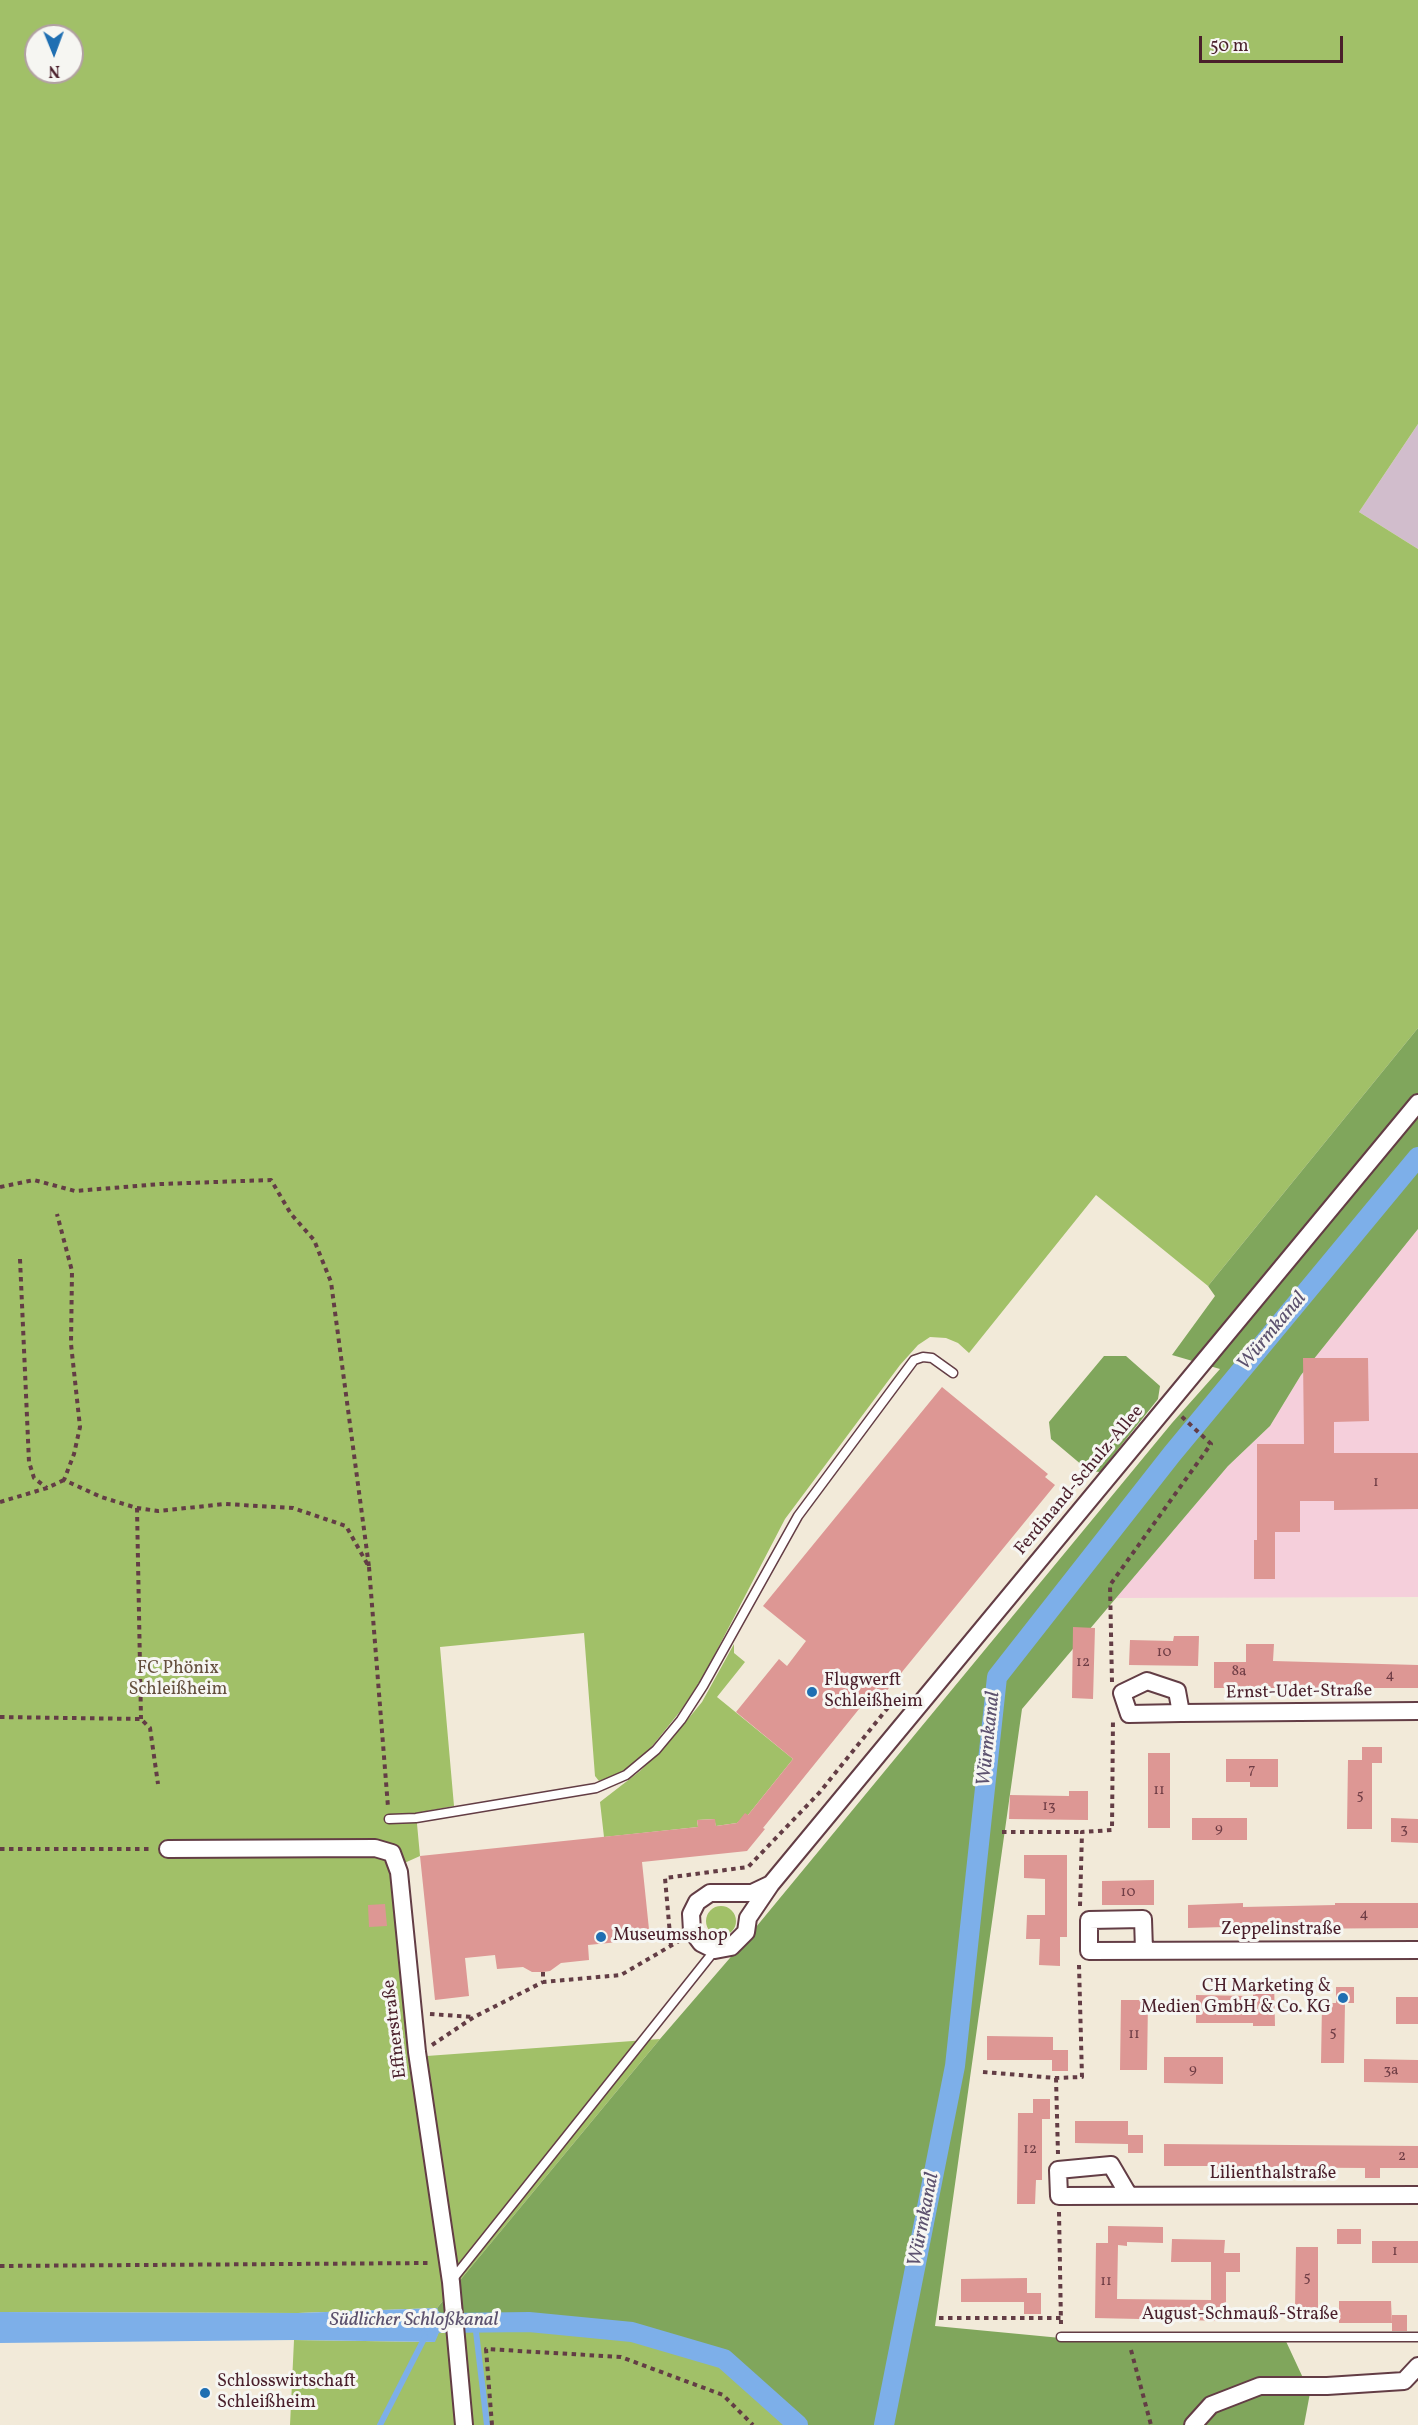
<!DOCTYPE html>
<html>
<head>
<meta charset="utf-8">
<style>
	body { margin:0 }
	#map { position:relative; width:1418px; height:2425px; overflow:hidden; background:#f2ead9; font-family:Vollkorn,serif }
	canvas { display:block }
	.north { position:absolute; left:24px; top:24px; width:60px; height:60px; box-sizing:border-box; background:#f6f6f2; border:2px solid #b1a0a2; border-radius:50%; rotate:179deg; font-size:16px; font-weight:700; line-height:24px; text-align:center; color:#4a1f2b }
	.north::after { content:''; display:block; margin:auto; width:21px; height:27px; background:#1f6fb2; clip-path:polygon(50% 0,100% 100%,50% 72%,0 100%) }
	.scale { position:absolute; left:1199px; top:36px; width:144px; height:27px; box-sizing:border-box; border:3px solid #4a1f2b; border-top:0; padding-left:8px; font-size:18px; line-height:21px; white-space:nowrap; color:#4a1f2b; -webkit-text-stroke:4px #f6f6f2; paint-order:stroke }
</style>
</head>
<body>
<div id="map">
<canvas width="1418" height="2425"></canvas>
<div class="north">N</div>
<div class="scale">50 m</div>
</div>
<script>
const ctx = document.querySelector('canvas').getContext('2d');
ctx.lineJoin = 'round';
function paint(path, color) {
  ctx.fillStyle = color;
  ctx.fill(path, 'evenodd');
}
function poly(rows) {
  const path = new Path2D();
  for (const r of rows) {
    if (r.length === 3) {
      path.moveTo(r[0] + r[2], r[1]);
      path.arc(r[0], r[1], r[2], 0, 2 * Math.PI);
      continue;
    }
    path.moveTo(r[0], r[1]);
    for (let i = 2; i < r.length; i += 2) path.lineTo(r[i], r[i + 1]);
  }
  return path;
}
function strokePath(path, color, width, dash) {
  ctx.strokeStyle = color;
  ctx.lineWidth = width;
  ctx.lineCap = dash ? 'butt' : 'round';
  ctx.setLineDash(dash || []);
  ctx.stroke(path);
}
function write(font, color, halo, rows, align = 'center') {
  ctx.font = font + ' Vollkorn,serif';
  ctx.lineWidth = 6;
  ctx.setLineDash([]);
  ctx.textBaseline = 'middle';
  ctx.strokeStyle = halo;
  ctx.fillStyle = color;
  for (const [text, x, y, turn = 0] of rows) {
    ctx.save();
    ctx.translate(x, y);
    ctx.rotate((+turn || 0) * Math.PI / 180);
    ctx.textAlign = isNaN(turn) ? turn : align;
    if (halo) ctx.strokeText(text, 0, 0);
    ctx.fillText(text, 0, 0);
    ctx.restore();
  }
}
const built = poly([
	[1418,1229,1418,1597,1116,1598,1228,1466,1270,1426,1301,1375]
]);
const industrial = poly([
	[1418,424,1418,549,1359,512]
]);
const green = poly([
	[0,0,1418,0,1418,424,1359,512,1418,549,1418,1028,1208,1286,1096,1195,969,1353,958,1343,946,1338,930,1337,918,1345,900,1365,785,1519,703,1677,682,1709,649,1750,621,1773,599,1781,595,1776,584,1633,440,1647,454,1806,416,1813,420,1856,391,1869,413,2057,660,2039,437,2308,298,2313,0,2312],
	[36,36,72,36,72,72,36,72],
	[734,1644,734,1653,745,1662,717,1697,793,1759,748,1815,737,1823,716,1826,714,1819,697,1820,698,1827,604,1837,600,1802,640,1771,669,1742,702,1702],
	[721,1921,15],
	[529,2322,632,2332,724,2359,798,2425,290,2425,294,2340,434,2342,443,2323]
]);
const forest = poly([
	[1418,1028,1418,1229,1301,1375,1270,1426,1228,1466,1022,1709,935,2326,1061,2338,1284,2337,1310,2393,1304,2425,798,2425,724,2359,632,2332,529,2322,443,2323,437,2308,660,2039,742,1944,1172,1423,1220,1369,1172,1355,1215,1296,1208,1286],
	[1104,1356,1126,1356,1160,1386,1158,1399,1100,1472,1089,1471,1051,1439,1049,1422]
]);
const water = poly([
	[437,2308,443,2323,435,2342,294,2340,0,2343,0,2312,298,2313]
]);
const stream = poly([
	[475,2323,487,2425],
	[380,2425,425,2337]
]);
const canal = poly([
	[417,2320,443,2323,529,2322,632,2332,724,2359,798,2425],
	[884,2425,955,2066,997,1677,1172,1454,1418,1157]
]);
const building = poly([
	[1303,1358,1368,1358,1369,1421,1334,1422,1334,1453,1418,1453,1418,1509,1334,1510,1334,1501,1300,1501,1300,1532,1275,1532,1275,1579,1254,1579,1254,1540,1257,1540,1257,1444,1304,1444],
	[942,1387,1048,1474,1045,1477,1055,1485,884,1694,876,1688,763,1828,765,1829,747,1851,642,1862,650,1939,588,1945,589,1960,561,1963,550,1971,543,1972,532,1972,523,1967,497,1969,495,1955,465,1958,469,1996,435,2000,420,1856,698,1827,697,1820,715,1819,716,1826,737,1823,745,1813,748,1815,793,1759,736,1712,779,1659,787,1666,806,1641,763,1606],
	[1073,1627,1095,1628,1093,1699,1072,1698],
	[1174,1636,1199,1636,1198,1666,1129,1665,1130,1640,1173,1641],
	[1246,1644,1274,1644,1273,1661,1418,1665,1418,1688,1214,1688,1214,1662,1246,1662],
	[1362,1747,1382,1747,1382,1763,1372,1763,1372,1829,1347,1829,1348,1760,1362,1760],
	[1148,1753,1170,1753,1170,1828,1148,1828],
	[1226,1759,1278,1759,1278,1787,1250,1787,1250,1782,1226,1782],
	[1069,1791,1088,1791,1088,1820,1009,1819,1010,1795,1069,1796],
	[1192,1818,1247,1818,1247,1840,1192,1840],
	[1391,1818,1418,1819,1418,1843,1391,1842],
	[1024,1855,1067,1855,1067,1937,1060,1937,1060,1966,1039,1965,1040,1939,1026,1939,1027,1915,1045,1915,1045,1879,1024,1878],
	[1154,1880,1154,1905,1102,1905,1102,1881],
	[1243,1903,1243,1907,1335,1905,1335,1903,1418,1903,1418,1928,1262,1929,1262,1926,1188,1928,1188,1905],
	[385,1904,387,1926,369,1927,368,1905],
	[1254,1980,1274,1980,1275,2026,1253,2026,1253,2023,1196,2023,1196,1995,1253,1996],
	[1336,1987,1354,1987,1354,2003,1336,2003],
	[1396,1997,1418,1997,1418,2024,1396,2024],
	[1121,2000,1148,2000,1147,2070,1120,2070],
	[1322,2003,1345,2003,1344,2063,1321,2063],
	[987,2036,1053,2037,1053,2050,1068,2050,1068,2071,1052,2071,1052,2060,987,2060],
	[1164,2057,1223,2057,1223,2084,1164,2083],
	[1364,2059,1418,2060,1418,2083,1364,2082],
	[1033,2099,1050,2099,1050,2119,1042,2119,1042,2180,1036,2180,1035,2204,1017,2204,1018,2113,1033,2113],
	[1075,2121,1128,2121,1128,2144,1075,2143],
	[1128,2135,1143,2135,1143,2153,1128,2153],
	[1164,2144,1418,2146,1418,2168,1380,2168,1380,2178,1365,2178,1365,2168,1232,2167,1232,2176,1217,2176,1217,2166,1164,2166],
	[1108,2226,1163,2227,1163,2243,1127,2242,1127,2246,1118,2245,1117,2299,1211,2300,1211,2262,1171,2262,1172,2239,1225,2240,1224,2253,1240,2253,1240,2272,1226,2272,1226,2321,1095,2318,1096,2243,1108,2243],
	[1337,2229,1361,2229,1361,2244,1337,2244],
	[1372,2241,1418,2241,1418,2263,1372,2263],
	[1296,2247,1318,2247,1318,2309,1295,2309],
	[1027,2278,1027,2293,1041,2293,1041,2314,1024,2314,1024,2302,961,2302,961,2279],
	[1339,2301,1391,2301,1392,2323,1339,2323],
	[1392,2315,1407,2315,1407,2331,1392,2331]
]);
const path = poly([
	[0,1187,34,1180,75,1191,161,1184,271,1180,291,1214,314,1240,331,1282,369,1567,346,1526,293,1508,225,1504,158,1511,137,1508,101,1497,64,1480,74,1454,80,1427,71,1344,72,1271,57,1214],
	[20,1259,29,1462,34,1478,47,1488],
	[0,1502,47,1488,64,1480],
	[137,1508,141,1719],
	[369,1567,388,1807],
	[1112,1682,1110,1585,1211,1444,1179,1414],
	[0,1717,141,1719,150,1728,158,1784],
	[1002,1832,1082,1832],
	[0,1849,152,1849],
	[1080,1906,1082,1832,1112,1830,1113,1719],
	[671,1946,665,1878,748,1867,820,1792,894,1700],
	[543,1972,543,1982,621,1975,679,1941],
	[430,2014,473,2017],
	[432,2045,474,2017,543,1982],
	[983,2072,1056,2078,1082,2077,1079,1965],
	[1056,2078,1058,2154],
	[1059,2212,1061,2324],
	[0,2266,431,2263],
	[939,2318,1062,2318],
	[1131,2350,1151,2425],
	[492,2425,486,2349,621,2357,723,2395,753,2425]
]);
const lane = poly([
	[389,1819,416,1818,596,1788,626,1775,656,1750,681,1720,703,1686,798,1516,914,1360,923,1357,932,1358,953,1373],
	[452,2280,715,1950],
	[1061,2337,1418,2337]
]);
const street = poly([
	[1181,1713,1177,1691,1147,1681,1122,1693,1129,1714,1181,1713,1418,1711],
	[168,1849,375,1848,392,1853,399,1872,417,2052,451,2282,464,2425],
	[771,1884,752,1893,710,1893,697,1902,691,1914,692,1931,701,1943,715,1950,731,1947,746,1932,748,1918,771,1884,1418,1103],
	[1144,1950,1143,1919,1089,1920,1089,1951,1418,1950],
	[1128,2194,1111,2165,1058,2170,1059,2196,1418,2195],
	[1193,2425,1211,2405,1260,2386,1327,2386,1404,2381,1418,2366]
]);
const markers = [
	[812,1692,6,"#1f6fb2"],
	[601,1937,6,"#1f6fb2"],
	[1343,1998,6,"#1f6fb2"],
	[205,2393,6,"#1f6fb2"]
];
const numberNames = [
	["1",1376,1483],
	["10",1164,1653],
	["12",1083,1663],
	["8a",1239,1672],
	["4",1390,1676],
	["7",1252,1770],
	["11",1159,1791],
	["5",1360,1796],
	["13",1049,1807],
	["9",1219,1829],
	["3",1404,1830],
	["10",1128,1893],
	["4",1364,1915],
	["5",1333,2033],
	["11",1134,2035],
	["9",1193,2070],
	["3a",1391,2071],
	["12",1030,2150],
	["2",1402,2157],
	["1",1395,2252],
	["5",1307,2278],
	["11",1106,2282]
];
const streetNames = [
	["Ferdinand-Schulz-Allee",1080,1481,-50],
	["Ernst-Udet-Straße",1299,1693,-1],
	["Zeppelinstraße",1281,1931],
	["Effnerstraße",396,2029,-97],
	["Lilienthalstraße",1273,2175],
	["August-Schmauß-Straße",1240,2316]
];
const parkNames = [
	["FC Phönix",178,1670],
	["Schleißheim",178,1691]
];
const poiNames = [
	["Flugwerft",824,1682],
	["Schleißheim",824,1703],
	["Museumsshop",613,1937],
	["CH Marketing &",1331,1988,"right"],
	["Medien GmbH & Co. KG",1331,2009,"right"],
	["Schlosswirtschaft",217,2383],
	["Schleißheim",217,2404]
];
const waterNames = [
	["Würmkanal",1273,1332,-50],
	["Würmkanal",990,1739,-84],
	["Würmkanal",925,2220,-79],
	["Südlicher Schloßkanal",414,2321]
];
paint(built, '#f5cfdb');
paint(industrial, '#d1bdcc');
paint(green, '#a1c068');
paint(forest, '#80a65c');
paint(water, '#7dafe9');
strokePath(stream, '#7dafe9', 6);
strokePath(canal, '#7dafe9', 20);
paint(building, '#dd9794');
strokePath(lane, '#633d45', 11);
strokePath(street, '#633d45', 20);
strokePath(path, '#633d45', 4, [4.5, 4.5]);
strokePath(lane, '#fff', 8);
strokePath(street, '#fff', 16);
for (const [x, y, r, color] of markers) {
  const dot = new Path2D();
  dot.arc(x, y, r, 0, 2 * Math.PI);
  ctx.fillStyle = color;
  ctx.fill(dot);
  strokePath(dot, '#f6f6f2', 2);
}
write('15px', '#6f3d45', null, numberNames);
write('18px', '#4a1f2b', '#f6f6f2', streetNames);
write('18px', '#644f3d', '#f6f6f2', parkNames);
write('18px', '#4a1f2b', '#f6f6f2', poiNames, 'left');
write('italic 20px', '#5c516e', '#f6f6f2', waterNames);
</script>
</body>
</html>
